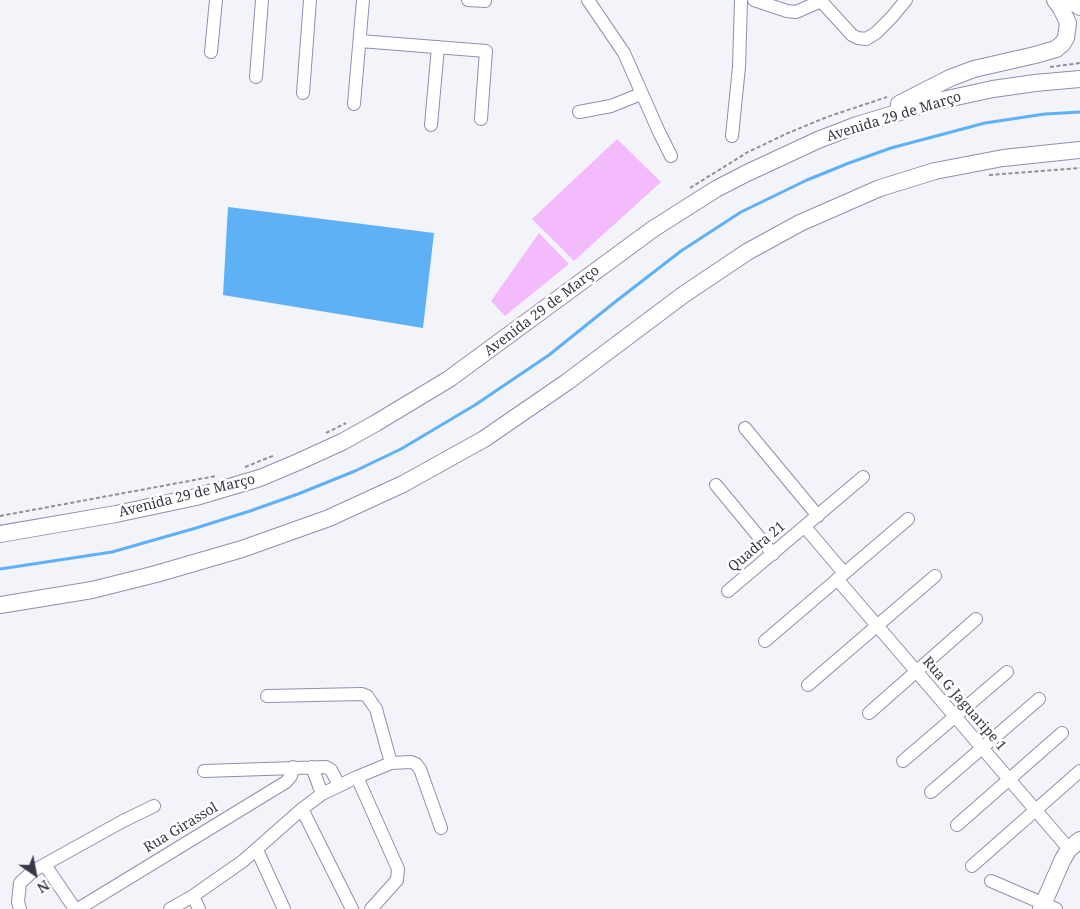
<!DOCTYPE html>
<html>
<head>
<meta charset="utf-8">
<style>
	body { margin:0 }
	#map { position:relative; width:1080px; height:909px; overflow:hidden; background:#f3f3fa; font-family:"Noto Serif",serif }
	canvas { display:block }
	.north { position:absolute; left:10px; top:849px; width:50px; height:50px; -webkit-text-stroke:4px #fff; paint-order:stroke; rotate:147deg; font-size:14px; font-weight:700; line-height:20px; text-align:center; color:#383846 }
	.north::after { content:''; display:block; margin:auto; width:18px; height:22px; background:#383846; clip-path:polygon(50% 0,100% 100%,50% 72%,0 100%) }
</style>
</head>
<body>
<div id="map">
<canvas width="1080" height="909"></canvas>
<div class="north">N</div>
</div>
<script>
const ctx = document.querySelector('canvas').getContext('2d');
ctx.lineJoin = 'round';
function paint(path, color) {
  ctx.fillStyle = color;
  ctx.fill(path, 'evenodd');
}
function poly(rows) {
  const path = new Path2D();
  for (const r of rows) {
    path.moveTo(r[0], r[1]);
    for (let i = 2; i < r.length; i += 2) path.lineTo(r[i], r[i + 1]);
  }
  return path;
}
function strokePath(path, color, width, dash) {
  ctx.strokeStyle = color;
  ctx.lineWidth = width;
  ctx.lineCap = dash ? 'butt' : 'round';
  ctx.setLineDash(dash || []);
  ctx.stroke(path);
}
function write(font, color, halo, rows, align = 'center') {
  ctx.font = font + ' "Noto Serif",serif';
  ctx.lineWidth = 5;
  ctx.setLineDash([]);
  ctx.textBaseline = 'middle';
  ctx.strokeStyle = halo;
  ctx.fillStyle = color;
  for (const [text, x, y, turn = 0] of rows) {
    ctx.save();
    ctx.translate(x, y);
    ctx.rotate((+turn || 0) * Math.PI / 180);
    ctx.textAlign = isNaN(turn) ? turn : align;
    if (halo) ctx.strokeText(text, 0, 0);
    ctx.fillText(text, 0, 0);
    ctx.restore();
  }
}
const green = poly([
	[617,139,661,182,574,261,532,219],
	[539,233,569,264,505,316,491,301]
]);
const water = poly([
	[228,207,434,233,423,328,223,295]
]);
const stream = poly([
	[0,569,112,552,196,528,250,511,298,494,355,471,401,449,475,405,549,355,615,302,681,251,741,212,807,180,849,163,891,148,985,123,1045,114,1080,112]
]);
const path = poly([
	[1050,67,1080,63],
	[989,175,1080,168],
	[690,188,748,152,788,133,827,117,887,97],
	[326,433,346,423],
	[245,467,275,455],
	[0,516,216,476]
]);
const minor = poly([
	[468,0,485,1],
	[588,0,624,53,659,132,671,156],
	[754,0,787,11,796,12,821,1],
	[820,0,852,35,858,38,866,39,876,33,891,18,906,0],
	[360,41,486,51,481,119],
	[211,52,216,0],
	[256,77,262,0],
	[303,93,310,0],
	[354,104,363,0],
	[579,112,611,106,641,94],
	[431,125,438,47],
	[732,136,739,67,741,0],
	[745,428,818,516],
	[716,485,773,554],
	[805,527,844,573],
	[837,579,1069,849],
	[728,591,863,477],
	[765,641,908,519],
	[808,685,935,576],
	[869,713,976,619],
	[903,761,1007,672],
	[391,763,411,762,416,764,420,769,441,828],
	[312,767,322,794],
	[204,771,326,767,331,770,339,785],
	[357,777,398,869,397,880,371,909],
	[931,792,1039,699],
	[302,809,352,909],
	[957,825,1062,733],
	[257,850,284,909],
	[45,865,75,909],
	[972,866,1080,771],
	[991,881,1056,909],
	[193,896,199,909],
	[20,909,18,902,20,883,33,871,123,821,154,806],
	[78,909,286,782,291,776,293,767],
	[170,909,193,896,243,861,302,809,322,794,357,777,391,763,376,709,367,696,362,694,267,696]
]);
const major = poly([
	[1069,0,1080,7],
	[899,104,950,78,974,69,1035,55,1056,49,1062,44,1066,38,1068,23,1061,8,1055,0],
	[0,534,116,514,196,497,260,478,298,462,342,442,376,423,449,379,653,229,716,189,747,173,818,140,857,125,933,102,993,89,1035,83,1080,79],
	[0,605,92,590,156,574,242,549,329,518,403,484,484,439,567,382,683,295,747,252,800,223,880,188,935,171,1003,158,1080,150],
	[1041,909,1063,859,1069,849,1080,840]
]);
const streetNames = [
	["Avenida 29 de Março",894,117,-17],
	["Avenida 29 de Março",542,311,-37],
	["Avenida 29 de Março",187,496,-14],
	["Quadra 21",757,547,-40],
	["Rua G Jaguaripe 1",964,704,49],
	["Rua Girassol",181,828,-31]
];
paint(green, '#f4bbfc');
paint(water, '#5fb1f6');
strokePath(stream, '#5fb1f6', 3);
strokePath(minor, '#8e8faf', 14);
strokePath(major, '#8e8faf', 18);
strokePath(path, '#90909b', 2, [4, 2.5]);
strokePath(minor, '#fff', 12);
strokePath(major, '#fff', 16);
write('14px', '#383846', '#fff', streetNames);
</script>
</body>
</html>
